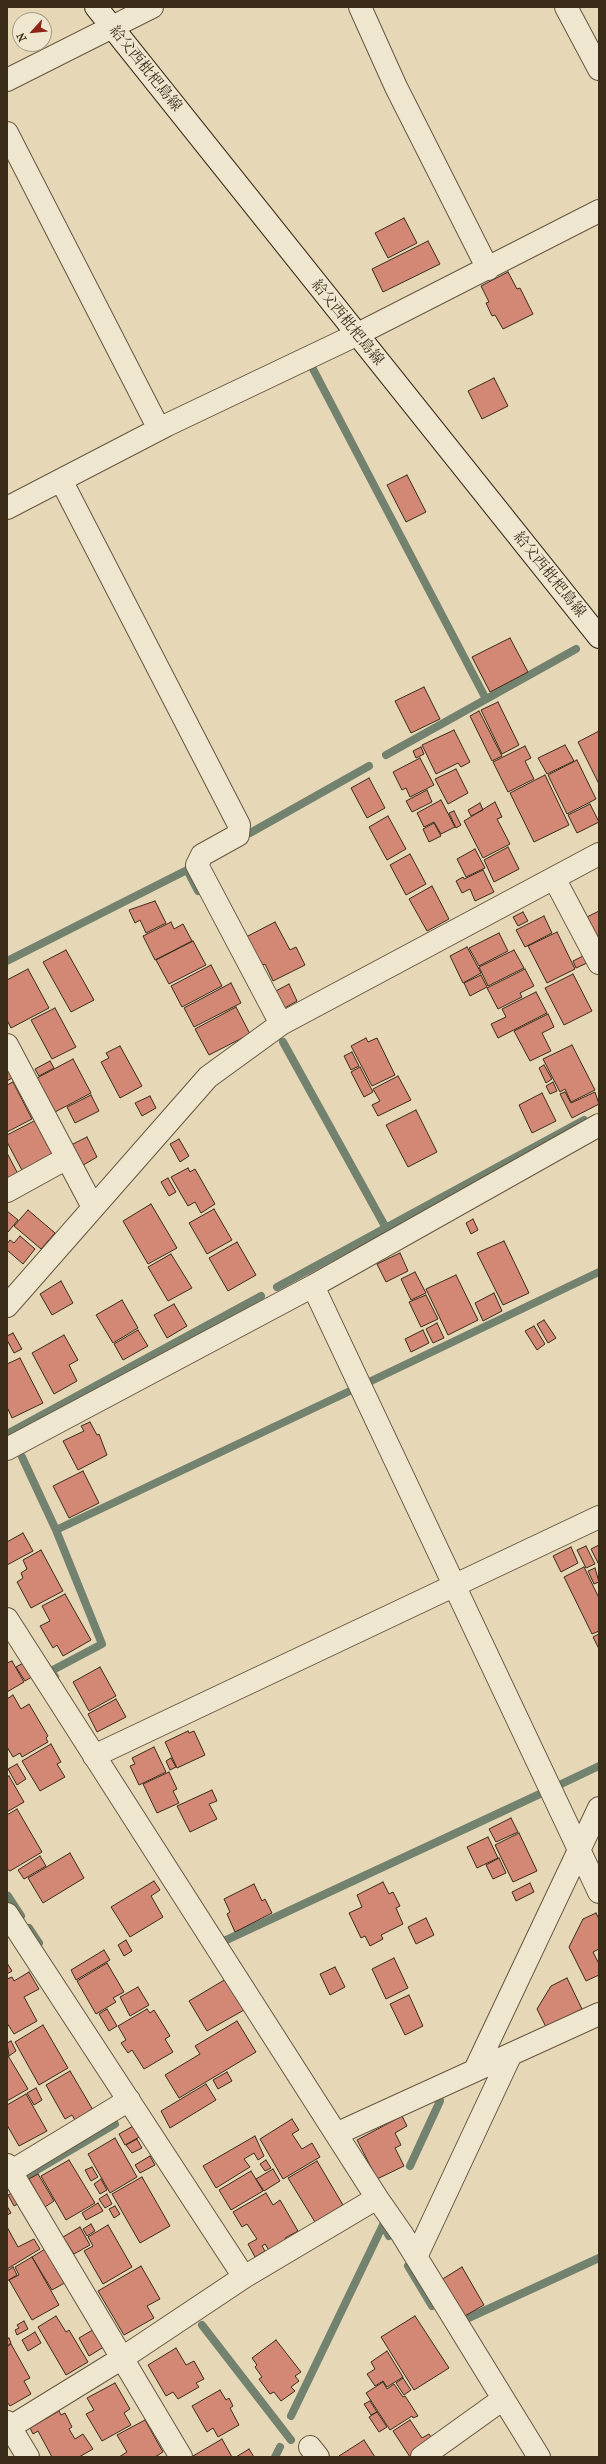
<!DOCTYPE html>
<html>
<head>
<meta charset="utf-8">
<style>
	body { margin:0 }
	#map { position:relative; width:606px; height:2464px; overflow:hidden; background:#e6d8b7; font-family:"IM FELL French Canon",serif }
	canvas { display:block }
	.frame { position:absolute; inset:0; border:8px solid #3a2c19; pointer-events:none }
	.north { position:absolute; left:12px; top:12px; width:40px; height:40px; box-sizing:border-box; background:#efe6d0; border:1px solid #a79c87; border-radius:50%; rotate:243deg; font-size:11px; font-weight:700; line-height:16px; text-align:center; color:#3a2c19 }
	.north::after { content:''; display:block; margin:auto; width:14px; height:18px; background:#8f2418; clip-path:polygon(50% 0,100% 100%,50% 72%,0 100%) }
</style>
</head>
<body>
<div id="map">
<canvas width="606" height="2464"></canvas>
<div class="frame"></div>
<div class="north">N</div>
</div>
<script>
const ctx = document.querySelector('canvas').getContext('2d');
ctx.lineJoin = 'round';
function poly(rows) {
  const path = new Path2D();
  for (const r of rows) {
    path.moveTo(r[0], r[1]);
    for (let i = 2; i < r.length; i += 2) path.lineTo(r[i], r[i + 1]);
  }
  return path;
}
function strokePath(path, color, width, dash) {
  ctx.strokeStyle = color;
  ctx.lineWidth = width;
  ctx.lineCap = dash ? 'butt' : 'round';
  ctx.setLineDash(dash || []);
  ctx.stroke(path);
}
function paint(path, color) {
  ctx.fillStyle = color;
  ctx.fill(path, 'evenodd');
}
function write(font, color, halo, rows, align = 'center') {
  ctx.font = font + ' "IM FELL French Canon","Noto Serif JP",serif';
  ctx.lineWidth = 4;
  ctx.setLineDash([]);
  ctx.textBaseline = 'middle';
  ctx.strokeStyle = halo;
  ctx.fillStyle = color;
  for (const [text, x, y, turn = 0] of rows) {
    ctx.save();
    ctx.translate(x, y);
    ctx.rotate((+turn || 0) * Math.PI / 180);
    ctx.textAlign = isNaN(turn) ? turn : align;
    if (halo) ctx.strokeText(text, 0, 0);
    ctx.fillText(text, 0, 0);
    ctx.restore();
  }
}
const stream = poly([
	[313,369,486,699],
	[386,755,576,649],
	[250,833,369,766],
	[7,961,187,870,198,891],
	[283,1042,386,1228],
	[277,1287,584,1120],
	[369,1382,599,1272],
	[7,1434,261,1296],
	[22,1457,56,1530],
	[55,1677,51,1671,102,1644,56,1530,352,1390],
	[557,1786,599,1766],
	[8,1896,21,1916],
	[29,1928,39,1943],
	[222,1942,542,1793],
	[410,2166,440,2101],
	[30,2174,115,2124],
	[408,2266,432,2306],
	[462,2321,599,2258],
	[202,2325,291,2440],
	[291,2416,383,2225,389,2236],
	[275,2457,280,2447]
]);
const building = poly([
	[404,218,417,243,388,258,375,233,404,218],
	[428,241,440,264,383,292,372,269,428,241],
	[508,272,517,289,520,288,533,314,503,329,495,315,492,316,486,303,489,302,481,286,508,272],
	[494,378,508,406,482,419,468,391,494,378],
	[407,475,426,512,406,522,387,485,407,475],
	[510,638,528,672,490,692,472,657,510,638],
	[424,687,440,719,411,733,395,701,424,687],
	[498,702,519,745,502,754,481,710,498,702],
	[479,711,502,756,492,761,470,716,479,711],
	[454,730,470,762,461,767,458,763,436,774,422,745,454,730],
	[599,731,599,784,578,742,599,731],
	[565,745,574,761,547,774,538,758,565,745],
	[525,746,531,758,525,761,534,779,508,792,493,762,525,746],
	[421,747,424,754,416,758,413,751,421,747],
	[420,758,434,785,410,797,406,788,402,790,393,772,420,758],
	[577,760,596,799,567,814,548,775,577,760],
	[456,769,468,793,448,804,435,779,456,769],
	[545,775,569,825,534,842,510,793,545,775],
	[369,778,385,808,367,818,351,788,369,778],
	[427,790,432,802,412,812,406,801,427,790],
	[441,800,455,827,441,834,434,822,424,827,417,813,441,800],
	[495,802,502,817,497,819,510,844,483,858,464,821,495,802],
	[480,803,483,810,471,816,468,810,480,803],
	[590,804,599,822,577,833,568,815,590,804],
	[454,811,461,825,456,828,449,813,454,811],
	[388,816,406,849,387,860,369,827,388,816],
	[434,823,441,836,429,842,423,829,434,823],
	[508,847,519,869,494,882,484,860,508,847],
	[475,849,485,868,466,877,457,859,475,849],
	[410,854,426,884,406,895,390,865,410,854],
	[483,870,494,892,475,901,470,889,462,893,456,881,463,877,464,879,483,870],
	[432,886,449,919,427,931,409,899,432,886],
	[155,901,166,923,146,933,140,920,135,923,129,910,155,901],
	[599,911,599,942,587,917,599,911],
	[523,912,528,921,518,926,513,917,523,912],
	[544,916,552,933,525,947,516,930,544,916],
	[171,922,174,929,183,924,192,941,155,960,143,936,171,922],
	[275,922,290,950,296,947,305,965,273,981,265,964,261,966,246,937,275,922],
	[557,932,575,969,547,983,528,946,557,932],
	[499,933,508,951,479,966,469,948,499,933],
	[193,941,206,965,169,984,156,960,193,941],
	[467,947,481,973,463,983,450,956,467,947],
	[66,950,94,1000,71,1012,43,962,66,950],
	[514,950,524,968,488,986,479,967,514,950],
	[583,956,587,963,576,968,573,961,583,956],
	[211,965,222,986,182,1007,171,986,211,965],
	[28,969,49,1008,11,1028,7,1020,7,980,28,969],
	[525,969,534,986,520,993,522,997,498,1009,487,988,525,969],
	[573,974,592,1011,564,1025,545,988,573,974],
	[481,975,487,987,470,996,464,983,481,975],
	[231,983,241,1003,194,1027,184,1008,231,983],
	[289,984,297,1001,283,1009,274,992,289,984],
	[536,992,547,1013,498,1038,491,1024,506,1017,502,1009,536,992],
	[236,1007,250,1034,209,1055,195,1029,236,1007],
	[55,1008,76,1047,52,1059,31,1020,55,1008],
	[548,1014,554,1027,542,1033,551,1051,530,1061,514,1031,548,1014],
	[366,1038,368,1042,377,1038,395,1075,372,1086,351,1046,366,1038],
	[572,1045,595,1090,571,1102,565,1089,560,1092,543,1059,572,1045],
	[120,1046,142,1086,120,1098,101,1062,109,1058,106,1053,120,1046],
	[352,1052,359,1066,351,1070,344,1056,352,1052],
	[73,1059,91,1093,55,1112,37,1078,73,1059],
	[50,1061,54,1068,39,1076,35,1069,50,1061],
	[544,1065,552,1079,546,1083,539,1068,544,1065],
	[360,1067,373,1092,364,1097,351,1072,360,1067],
	[7,1068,12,1078,7,1081,7,1068],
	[398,1076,411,1100,378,1116,372,1105,380,1101,373,1089,398,1076],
	[13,1082,32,1119,7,1132,7,1085,13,1082],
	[553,1082,557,1091,550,1094,546,1086,553,1082],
	[565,1092,571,1103,595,1092,599,1104,572,1118,560,1094,565,1092],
	[542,1093,556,1121,532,1133,519,1105,542,1093],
	[91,1095,99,1111,75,1123,67,1107,91,1095],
	[150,1096,156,1108,142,1116,135,1103,150,1096],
	[416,1110,437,1152,408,1167,386,1125,416,1110],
	[36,1120,56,1158,24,1174,7,1142,7,1135,36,1120],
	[87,1137,97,1157,80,1167,69,1146,87,1137],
	[179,1139,189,1156,180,1162,170,1144,179,1139],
	[7,1153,18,1174,7,1179,7,1153],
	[188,1168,190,1172,195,1169,215,1204,201,1213,195,1202,188,1206,171,1177,188,1168],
	[168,1178,176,1192,169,1196,161,1182,168,1178],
	[151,1204,177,1248,148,1264,123,1221,151,1204],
	[214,1209,232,1240,207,1254,189,1223,214,1209],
	[28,1210,55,1233,41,1249,14,1226,28,1210],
	[7,1211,18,1220,8,1232,7,1232,7,1211],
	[473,1219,478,1230,471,1234,466,1223,473,1219],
	[20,1236,35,1249,23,1264,7,1250,7,1244,10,1240,14,1243,20,1236],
	[504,1241,529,1293,503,1305,477,1253,504,1241],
	[237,1242,256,1275,228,1291,209,1258,237,1242],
	[400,1253,408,1271,386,1282,377,1264,400,1253],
	[171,1254,192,1288,168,1301,148,1267,171,1254],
	[415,1272,426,1293,411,1300,401,1279,415,1272],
	[456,1275,478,1320,448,1335,426,1289,456,1275],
	[61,1281,73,1303,52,1315,40,1294,61,1281],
	[494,1293,502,1311,483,1321,475,1303,494,1293],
	[426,1295,438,1319,421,1327,409,1302,426,1295],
	[122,1300,138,1328,113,1343,96,1315,122,1300],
	[174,1304,187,1326,167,1338,154,1315,174,1304],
	[544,1320,556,1338,548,1343,537,1324,544,1320],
	[437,1323,444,1338,433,1343,426,1329,437,1323],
	[534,1326,545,1344,537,1350,525,1331,534,1326],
	[138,1330,148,1346,123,1360,114,1344,138,1330],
	[423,1330,429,1343,411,1352,405,1339,423,1330],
	[13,1333,22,1349,14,1353,7,1340,7,1336,13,1333],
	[64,1335,78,1360,69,1365,77,1381,54,1394,32,1353,64,1335],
	[20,1358,43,1403,12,1418,7,1407,7,1364,20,1358],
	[90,1422,97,1435,99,1434,107,1455,78,1470,63,1441,84,1431,81,1426,90,1422],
	[83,1471,99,1503,69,1518,53,1486,83,1471],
	[23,1533,33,1551,7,1565,7,1542,23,1533],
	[599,1545,599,1565,591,1549,599,1545],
	[586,1546,595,1564,586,1568,577,1550,586,1546],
	[571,1547,578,1563,561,1572,553,1556,571,1547],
	[41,1550,63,1591,31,1608,17,1582,23,1578,21,1573,27,1569,23,1560,41,1550],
	[584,1567,599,1598,599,1631,592,1634,564,1577,584,1567],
	[595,1568,599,1582,594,1584,588,1571,595,1568],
	[65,1594,91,1640,63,1656,57,1645,53,1648,40,1626,50,1621,42,1606,65,1594],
	[599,1634,599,1649,593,1637,599,1634],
	[12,1661,24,1682,7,1692,7,1663,12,1661],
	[27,1661,35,1675,25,1681,16,1667,27,1661],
	[100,1667,116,1696,89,1711,73,1682,100,1667],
	[13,1695,21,1709,29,1704,48,1736,46,1738,48,1742,22,1757,20,1753,13,1757,7,1747,7,1699,13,1695],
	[116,1699,126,1717,97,1732,88,1714,116,1699],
	[188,1731,189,1733,194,1731,205,1755,177,1768,165,1742,188,1731],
	[51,1744,61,1762,57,1764,65,1777,40,1791,22,1761,51,1744],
	[154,1747,166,1772,139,1785,130,1766,135,1764,132,1758,154,1747],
	[171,1758,176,1767,170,1770,166,1761,171,1758],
	[17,1764,26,1779,17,1785,8,1769,17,1764],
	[169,1772,177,1789,173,1791,179,1803,157,1813,143,1784,169,1772],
	[9,1776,24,1802,7,1812,7,1777,9,1776],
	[212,1790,217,1801,209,1804,217,1819,190,1832,177,1806,212,1790],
	[17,1809,42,1852,10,1871,7,1869,7,1815,17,1809],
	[511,1818,518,1832,496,1842,489,1829,511,1818],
	[519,1833,537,1871,513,1882,495,1845,519,1833],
	[488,1837,498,1858,477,1868,467,1847,488,1837],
	[70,1853,84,1878,43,1903,28,1878,70,1853],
	[40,1856,46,1866,24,1879,18,1870,40,1856],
	[499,1858,506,1873,493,1879,486,1865,499,1858],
	[154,1881,160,1890,151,1896,163,1917,130,1937,111,1907,154,1881],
	[383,1882,389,1894,393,1892,400,1906,396,1908,403,1924,381,1935,383,1939,370,1946,365,1936,361,1938,349,1913,362,1907,357,1895,383,1882],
	[530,1883,534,1892,516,1901,512,1892,530,1883],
	[254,1884,262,1901,265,1899,272,1913,235,1932,227,1914,230,1912,224,1899,254,1884],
	[596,1913,599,1919,599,1949,593,1952,599,1964,599,1975,586,1981,569,1947,583,1919,596,1913],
	[426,1918,434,1935,416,1944,408,1927,426,1918],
	[126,1940,132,1951,124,1956,118,1945,126,1940],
	[104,1950,110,1960,76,1980,71,1970,104,1950],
	[394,1958,408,1988,386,1999,372,1969,394,1958],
	[7,1963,12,1971,7,1974,7,1963],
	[107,1963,124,1992,113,1998,116,2002,96,2014,77,1981,107,1963],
	[335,1967,345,1987,330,1995,320,1974,335,1967],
	[29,1972,39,1989,24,1997,37,2021,14,2034,7,2023,7,1979,12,1977,14,1981,29,1972],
	[567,1978,582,2009,546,2027,537,2009,551,1986,567,1978],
	[226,1979,244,2010,207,2031,189,2001,226,1979],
	[138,1987,149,2005,130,2016,120,1997,138,1987],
	[409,1995,423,2026,405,2035,390,2004,409,1995],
	[107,2009,117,2026,109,2031,99,2014,107,2009],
	[147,2009,150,2013,154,2010,170,2036,165,2039,173,2052,144,2069,132,2050,128,2053,121,2043,126,2040,118,2026,147,2009],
	[237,2021,256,2052,179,2098,165,2075,200,2054,195,2046,237,2021],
	[43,2025,68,2068,39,2085,15,2042,43,2025],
	[11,2041,16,2051,9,2056,7,2043,11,2041],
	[7,2054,28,2089,7,2101,7,2054],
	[70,2071,93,2110,75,2120,72,2115,65,2119,46,2085,70,2071],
	[227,2072,232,2081,218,2089,213,2080,227,2072],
	[206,2084,216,2100,170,2128,161,2111,206,2084],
	[36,2088,42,2100,34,2105,27,2093,36,2088],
	[26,2094,47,2131,19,2146,7,2125,7,2105,26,2094],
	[402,2116,407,2126,395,2133,401,2145,395,2148,404,2166,377,2179,357,2140,402,2116],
	[292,2119,299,2130,292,2134,302,2149,312,2143,320,2157,283,2179,260,2139,292,2119],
	[135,2125,141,2136,125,2145,119,2134,135,2125],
	[255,2136,264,2156,258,2160,254,2153,244,2159,250,2167,216,2188,203,2166,255,2136],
	[115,2138,137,2177,110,2193,88,2154,115,2138],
	[137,2139,142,2148,132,2153,126,2145,137,2139],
	[150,2156,155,2165,140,2173,135,2165,150,2156],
	[69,2160,95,2203,66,2220,41,2176,69,2160],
	[266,2160,271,2168,265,2171,260,2164,266,2160],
	[317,2161,343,2205,315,2222,288,2178,317,2161],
	[92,2167,98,2177,91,2181,85,2170,92,2167],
	[273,2169,280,2181,264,2191,256,2179,273,2169],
	[251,2171,263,2191,231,2210,219,2190,251,2171],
	[38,2174,54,2201,45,2207,29,2179,38,2174],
	[142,2177,170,2226,140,2243,112,2194,142,2177],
	[101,2179,107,2190,100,2194,94,2184,101,2179],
	[17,2190,23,2201,14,2206,8,2195,17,2190],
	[266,2193,273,2205,280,2200,298,2231,285,2238,289,2245,272,2255,265,2244,262,2246,265,2251,255,2257,248,2244,257,2239,247,2224,242,2227,233,2212,266,2193],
	[107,2194,112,2204,105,2208,99,2199,107,2194],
	[98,2203,103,2211,86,2220,82,2213,98,2203],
	[7,2206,11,2213,7,2215,7,2206],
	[115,2206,120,2214,114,2218,109,2209,115,2206],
	[91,2224,95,2231,87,2236,83,2229,91,2224],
	[108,2225,132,2267,103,2284,84,2251,93,2246,88,2237,108,2225],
	[7,2227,18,2247,34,2239,40,2249,7,2269,7,2227],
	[80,2227,90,2245,74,2254,63,2237,80,2227],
	[50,2246,70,2280,52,2290,32,2257,50,2246],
	[32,2257,59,2305,32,2320,9,2280,19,2275,15,2267,32,2257],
	[141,2266,160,2299,147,2306,154,2318,124,2335,98,2291,141,2266],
	[13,2267,17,2275,7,2281,7,2271,13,2267],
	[462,2267,484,2305,463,2317,441,2280,462,2267],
	[56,2316,66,2332,69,2330,88,2362,66,2375,38,2327,56,2316],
	[415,2316,449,2368,414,2390,381,2337,415,2316],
	[24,2321,28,2329,17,2335,15,2330,19,2328,17,2325,24,2321],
	[96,2328,107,2345,89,2356,79,2338,96,2328],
	[35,2332,41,2343,28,2351,22,2340,35,2332],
	[9,2338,11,2343,7,2346,7,2339,9,2338],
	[276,2340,301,2372,295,2376,299,2381,291,2387,295,2391,281,2401,274,2392,270,2394,259,2379,262,2377,255,2367,257,2365,252,2358,276,2340],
	[11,2344,30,2378,24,2381,31,2394,10,2406,7,2402,7,2347,11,2344],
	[176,2348,186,2365,194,2361,204,2379,196,2383,199,2387,178,2399,173,2392,166,2396,148,2365,176,2348],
	[387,2351,403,2377,387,2387,383,2381,375,2386,367,2374,375,2369,371,2362,387,2351],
	[403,2378,411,2390,404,2395,396,2383,403,2378],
	[383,2382,387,2389,394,2384,403,2397,405,2396,418,2416,413,2418,412,2416,390,2430,366,2393,383,2382],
	[115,2383,130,2409,124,2413,131,2425,102,2441,86,2414,94,2410,87,2398,115,2383],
	[220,2390,226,2400,229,2398,233,2406,230,2408,239,2425,218,2437,213,2428,207,2432,192,2406,220,2390],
	[370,2401,377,2412,371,2415,364,2404,370,2401],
	[59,2411,61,2415,65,2413,72,2427,69,2429,75,2439,83,2434,93,2449,79,2457,52,2457,38,2431,33,2434,30,2428,59,2411],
	[377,2412,387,2427,379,2432,369,2417,377,2412],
	[145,2420,163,2452,155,2457,119,2457,127,2452,117,2435,145,2420],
	[410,2420,422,2438,429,2434,434,2441,410,2457,393,2431,410,2420],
	[222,2439,232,2457,194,2457,193,2456,222,2439],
	[364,2440,375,2457,340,2457,339,2456,364,2440],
	[249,2449,254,2457,236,2457,249,2449]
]);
const minor = poly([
	[360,7,396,87,488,269],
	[566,7,599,69],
	[7,80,152,7],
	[7,133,159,429],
	[61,480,239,825,238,835,202,855,197,865,281,1024],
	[7,508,167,425,356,335,599,211],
	[554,878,599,963],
	[7,1045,93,1207],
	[7,1191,67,1158],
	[313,1286,599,1892],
	[7,1306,208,1077,281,1024,599,854],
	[7,1449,313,1286,599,1125],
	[7,1619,377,2198,402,2234,539,2457],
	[94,1756,599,1517],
	[7,1914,244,2277],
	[475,2070,599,1808],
	[336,2134,599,2014],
	[7,2165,181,2457],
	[7,2174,129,2100],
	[416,2257,511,2054],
	[7,2422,28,2457],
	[7,2429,124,2357,244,2277,377,2198],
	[310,2447,318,2457],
	[422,2457,503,2399]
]);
const secondary = poly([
	[96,7,599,637]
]);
const streetNames = [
	["給父西枇杷島線",145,69,51],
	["給父西枇杷島線",347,323,51],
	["給父西枇杷島線",549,575,51]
];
strokePath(stream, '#72826f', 8);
paint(building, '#d38775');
strokePath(building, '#3a2c19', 1);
strokePath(minor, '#655740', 24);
strokePath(secondary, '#3a2c19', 24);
strokePath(minor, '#efe6d0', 22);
strokePath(secondary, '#efe6d0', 22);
write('15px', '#3a2c19', '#efe6d0', streetNames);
</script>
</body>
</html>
